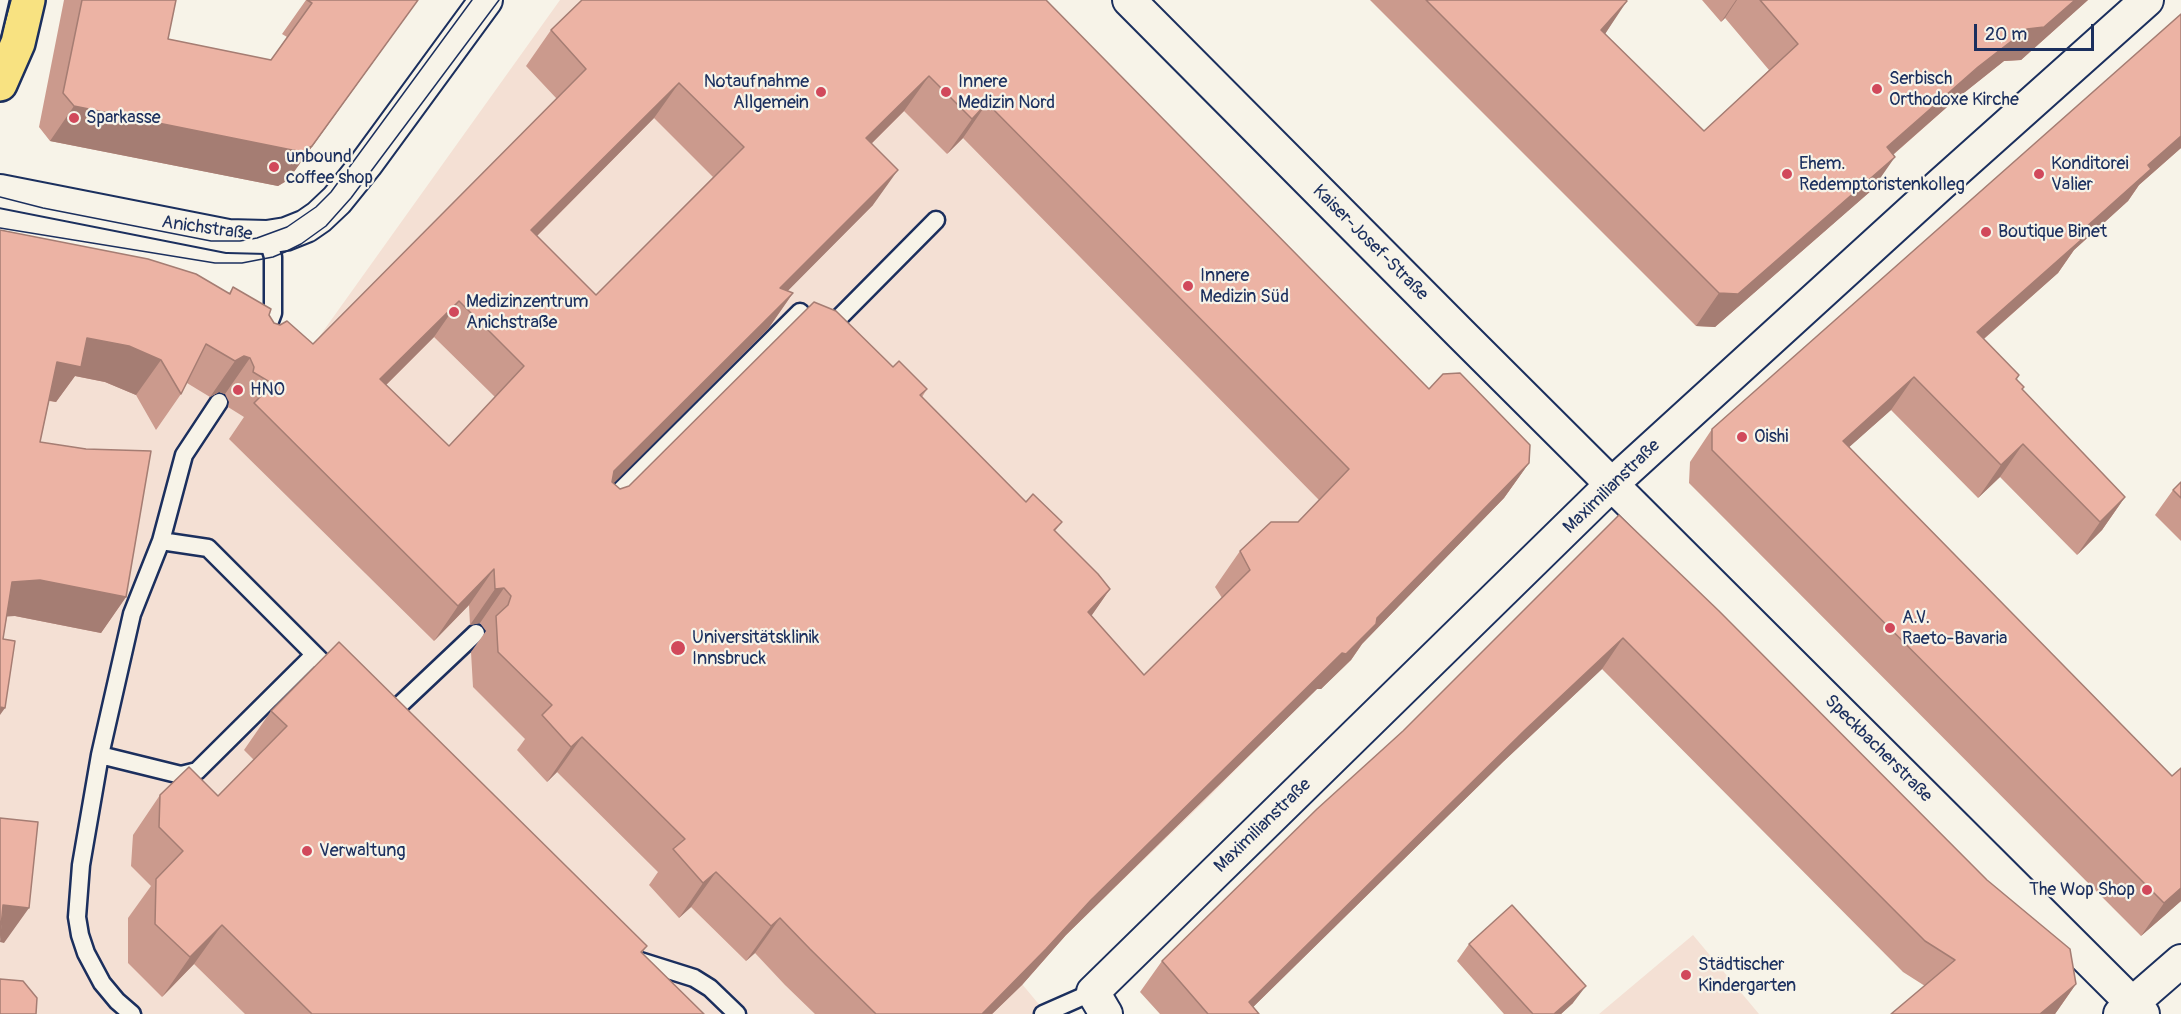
<!DOCTYPE html>
<html>
<head>
<meta charset="utf-8">
<style>
	body { margin:0 }
	#map { position:relative; width:2181px; height:1014px; overflow:hidden; background:#f7f3e8; font-family:Pangolin,sans-serif }
	canvas { display:block }
	.scale { position:absolute; left:1974px; top:24px; width:120px; height:27px; box-sizing:border-box; border:3px solid #1b2f5e; border-top:0; padding-left:8px; font-size:18px; line-height:21px; white-space:nowrap; color:#1b2f5e; -webkit-text-stroke:4px #f7f3e8; paint-order:stroke }
</style>
</head>
<body>
<div id="map">
<canvas width="2181" height="1014"></canvas>
<div class="scale">20 m</div>
</div>
<script>
const ctx = document.querySelector('canvas').getContext('2d');
ctx.lineJoin = 'round';
function paint(path, color) {
  ctx.fillStyle = color;
  ctx.fill(path, 'evenodd');
}
function poly(rows) {
  const path = new Path2D();
  for (const r of rows) {
    path.moveTo(r[0], r[1]);
    for (let i = 2; i < r.length; i += 2) path.lineTo(r[i], r[i + 1]);
  }
  return path;
}
function strokePath(path, color, width, dash) {
  ctx.strokeStyle = color;
  ctx.lineWidth = width;
  ctx.lineCap = dash ? 'butt' : 'round';
  ctx.setLineDash(dash || []);
  ctx.stroke(path);
}
function write(font, color, halo, rows, align = 'center') {
  ctx.font = font + ' Pangolin,sans-serif';
  ctx.lineWidth = 4.5;
  ctx.setLineDash([]);
  ctx.textBaseline = 'middle';
  ctx.strokeStyle = halo;
  ctx.fillStyle = color;
  for (const [text, x, y, turn = 0] of rows) {
    ctx.save();
    ctx.translate(x, y);
    ctx.rotate((+turn || 0) * Math.PI / 180);
    ctx.textAlign = isNaN(turn) ? turn : align;
    if (halo) ctx.strokeText(text, 0, 0);
    ctx.fillText(text, 0, 0);
    ctx.restore();
  }
}
const built = poly([
	[560,0,1035,0,1506,481,1504,498,1207,799,1066,935,1022,984,1047,1014,0,1014,0,271,171,310,289,379],
	[1693,935,1759,1014,1599,1014]
]);
const service = poly([
	[264,337,273,313,273,257,267,237],
	[608,503,800,312,822,335,936,220],
	[161,541,208,548,335,675],
	[387,717,476,633],
	[100,755,181,775,197,771,314,655],
	[640,961,694,978,710,988,737,1014],
	[132,1014,117,1001,102,983,86,953,80,935,77,917,81,865,100,755,132,614,161,541,184,455,219,402],
	[1043,1014,1093,992]
]);
const minor = poly([
	[1129,0,1461,334,2143,1014],
	[0,191,228,236,267,237,286,234,306,226,319,217,337,200,366,164,486,0],
	[1106,1014,1093,992,1612,484,1940,185,2147,0],
	[2120,1014,2181,961]
]);
const primary = poly([
	[0,84,18,43,28,0]
]);
const tram = poly([
	[0,40,11,0],
	[0,197,43,208,211,241,240,241,257,238,287,227,316,207,331,192,472,0],
	[0,228,215,263,242,263,273,257,285,252,301,244,326,226,351,198,499,0]
]);
const wall = poly([
	[64,0,176,0,168,39,271,60,287,37,282,34,306,0,418,0,288,180,278,186,50,141,39,127],
	[1046,0,1429,389,1529,463,1504,498,1362,644,1351,660,1321,689,1317,689,1066,935,1022,985,992,1014,815,1014,785,985,755,953,746,961,691,907,679,918,649,885,658,872,557,772,547,782,517,750,525,739,473,687,471,652,486,631,480,623,470,625,469,605,434,641,229,439,244,417,228,407,229,402,225,394,219,392,210,397,187,383,181,394,156,430,136,395,105,382,75,376,56,402,49,401,40,442,126,597,101,633,15,616,7,616,3,639,0,230,229,293,233,287,269,315,274,323,313,344,557,99,526,66,551,30],
	[904,111,947,154,963,138,1319,500,1298,522,1240,551,1215,587,1222,598,1144,675,1091,616,1110,589,1055,531,1062,522,1026,502,922,397,927,389,893,367,629,486,620,489,613,483,768,329,793,293,787,291,873,205,871,144],
	[654,118,713,177,596,295,537,236],
	[434,337,495,397,449,446,386,385],
	[1370,0,1626,0,1605,34,1704,131,1769,70,1725,18,1721,22,1702,0,2088,0,2021,60,2004,61,1955,100,1893,155,1872,190,1715,327,1696,326],
	[2181,14,2181,148,2139,185,2128,201,2074,250,2058,273,1984,339,2017,379,2022,389,2125,497,2102,530,2077,555,2000,477,1978,498,1891,410,1849,447,2172,776,2181,768,2181,901,2141,936,1689,483,1690,462,1712,429],
	[2181,482,2181,541,2155,515,2173,490],
	[1619,515,2076,984,2055,1014,1891,1014,1925,986,1903,972,1602,669,1504,761,1253,1007,1259,1014,1160,1014,1140,992,1162,961,1403,731],
	[271,711,647,946,642,953,704,1014,245,1014,194,964,162,997,128,963,128,918,151,886,131,866,133,835,160,795,218,796,254,760,244,750],
	[1469,944,1573,1003,1561,1014,1504,1014,1457,961]
]);
const shadedWall = poly([
	[418,0,288,180,278,186,50,141,74,106,302,152],
	[1736,0,1737,0,1725,18,1721,22],
	[2075,0,2088,0,2021,60,2004,61,1955,100,1864,180,1887,147,1978,67,2027,29],
	[1627,1,1605,34,1601,30],
	[929,76,904,111,841,174,866,138],
	[679,83,654,118,507,266,531,230],
	[987,103,963,138,947,154,972,119],
	[2181,136,2181,148,2139,185,2128,201,2074,250,2058,273,1954,365,1977,332,2148,165],
	[1895,157,1872,190,1715,327,1696,326,1719,293],
	[898,170,873,205,755,324,780,288],
	[793,293,768,329,590,507,614,471],
	[459,301,434,337,356,415,380,379],
	[87,338,129,346,161,360,136,395,105,382,75,376,56,402,32,397,57,362],
	[244,356,250,358,225,394,219,392,210,397,235,361],
	[1914,377,1891,410,1820,473,1843,441],
	[2023,444,2000,477,1978,498,2001,465],
	[1529,463,1504,498,1362,644,1351,660,1321,689,1317,689,1066,935,1022,985,992,1014,982,1014,1091,900,1377,618],
	[2125,497,2102,530,2077,555,2100,522],
	[494,569,469,605,434,641,458,606],
	[40,580,126,597,101,633,15,616,0,617,12,582],
	[504,588,480,623,470,625,495,589],
	[1110,589,1085,625,1088,612],
	[1623,638,1602,669,1504,761,1246,1014,1249,1002,1525,730],
	[0,707,5,708,0,715],
	[582,737,557,772,547,782,571,747],
	[716,872,691,907,679,918,703,883],
	[2181,888,2181,901,2141,936,2164,903],
	[3,905,29,908,4,943,0,942],
	[780,918,755,953,746,961,771,926],
	[222,925,194,964,162,997,190,957],
	[2076,984,2055,1014,2040,1014],
	[1586,986,1573,1003,1561,1014,1554,1014]
]);
const building = poly([
	[82,0,176,0,168,39,271,60,312,3,307,0,418,0,312,146,302,152,74,106,63,93,82,0],
	[582,0,1046,0,1429,389,1443,374,1460,373,1530,445,1529,463,1377,618,1376,624,1346,654,1342,653,1091,900,1046,949,982,1014,876,1014,810,949,780,918,771,926,716,872,703,883,673,849,685,839,582,737,571,747,542,715,552,705,498,652,496,616,508,605,511,596,504,588,495,589,494,569,458,606,254,403,273,384,253,372,254,367,250,358,244,356,235,361,206,344,181,394,161,360,129,346,87,338,81,367,57,362,40,442,86,449,151,451,126,597,40,580,12,582,3,639,15,641,5,708,0,707,0,230,148,259,196,274,230,294,233,287,271,309,269,315,274,323,280,325,287,321,313,344,586,69,551,30,582,0],
	[929,76,972,119,987,103,1349,469,1298,522,1271,522,1240,551,1250,570,1144,675,1088,612,1110,589,1098,574,1054,530,1062,522,1033,494,1026,502,920,395,927,389,899,361,893,367,836,311,814,302,629,486,620,489,612,482,614,471,793,293,780,288,898,170,866,138,929,76],
	[679,83,744,147,596,295,531,230,679,83],
	[459,301,524,366,449,446,380,379,459,301],
	[1426,0,1626,0,1627,1,1601,30,1704,131,1798,44,1760,0,2075,0,2044,27,2027,29,1978,67,1887,147,1895,157,1738,294,1719,293,1426,0],
	[2181,14,2181,136,2148,165,2151,169,2076,236,2081,240,1977,332,2019,375,2016,379,2024,387,2022,389,2125,497,2100,522,2023,444,2001,465,1914,377,1843,441,2172,776,2181,768,2181,888,2164,903,1712,450,1712,429,2181,14],
	[2181,482,2181,498,2173,490,2181,482],
	[1619,515,1719,611,1987,880,2070,949,2076,984,2040,1014,1891,1014,1955,960,1925,941,1623,638,1525,730,1249,1002,1259,1014,1208,1014,1162,961,1317,809,1403,731,1619,515],
	[339,642,647,946,641,952,704,1014,312,1014,222,925,190,957,155,924,156,879,183,851,159,827,160,795,189,767,218,796,287,726,271,711,339,642],
	[0,818,38,822,29,908,3,905,0,938,0,818],
	[1512,905,1586,986,1554,1014,1533,1014,1469,944,1512,905],
	[0,979,23,981,37,998,36,1014,0,1014,0,979]
]);
const markers = [
	[1877,89,6,"#d1495b"],
	[821,92,6,"#d1495b"],
	[946,92,6,"#d1495b"],
	[74,118,6,"#d1495b"],
	[274,167,6,"#d1495b"],
	[1787,174,6,"#d1495b"],
	[2039,174,6,"#d1495b"],
	[1986,232,6,"#d1495b"],
	[1188,286,6,"#d1495b"],
	[454,312,6,"#d1495b"],
	[238,390,6,"#d1495b"],
	[1742,437,6,"#d1495b"],
	[1890,628,6,"#d1495b"],
	[678,648,8,"#d1495b"],
	[307,851,6,"#d1495b"],
	[2147,890,6,"#d1495b"],
	[1686,975,6,"#d1495b"]
];
const poiNames = [
	["Serbisch",1889,79],
	["Orthodoxe Kirche",1889,100],
	["Notaufnahme",809,82,"right"],
	["Allgemein",809,103,"right"],
	["Innere",958,82],
	["Medizin Nord",958,103],
	["Sparkasse",86,118],
	["unbound",286,157],
	["coffee shop",286,178],
	["Ehem.",1799,164],
	["Redemptoristenkolleg",1799,185],
	["Konditorei",2051,164],
	["Valier",2051,185],
	["Boutique Binet",1998,232],
	["Innere",1200,276],
	["Medizin Süd",1200,297],
	["Medizinzentrum",466,302],
	["Anichstraße",466,323],
	["HNO",250,390],
	["Oishi",1754,437],
	["A.V.",1902,618],
	["Raeto-Bavaria",1902,639],
	["Universitätsklinik",692,638],
	["Innsbruck",692,659],
	["Verwaltung",319,851],
	["The Wop Shop",2135,890,"right"],
	["Städtischer",1698,965],
	["Kindergarten",1698,986]
];
const streetNames = [
	["Anichstraße",207,229,8],
	["Kaiser-Josef-Straße",1370,243,45],
	["Maximilianstraße",1612,487,-44],
	["Speckbacherstraße",1878,749,45],
	["Maximilianstraße",1263,826,-44]
];
paint(built, '#f4e0d4');
strokePath(service, '#1b2f5e', 21);
strokePath(minor, '#1b2f5e', 36);
strokePath(primary, '#1b2f5e', 38);
strokePath(service, '#f7f3e8', 16);
strokePath(minor, '#f7f3e8', 32);
strokePath(primary, '#f8e281', 33);
strokePath(tram, '#1b2f5e', 1.5);
paint(wall, '#cb9a8d');
paint(shadedWall, '#a57d73');
paint(building, '#ecb3a4');
strokePath(building, '#a57d73', 1.5);
for (const [x, y, r, color] of markers) {
  const dot = new Path2D();
  dot.arc(x, y, r, 0, 2 * Math.PI);
  ctx.fillStyle = color;
  ctx.fill(dot);
  strokePath(dot, '#f7f3e8', 2);
}
write('18px', '#1b2f5e', '#f7f3e8', poiNames, 'left');
write('18px', '#1b2f5e', '#f7f3e8', streetNames);
</script>
</body>
</html>
